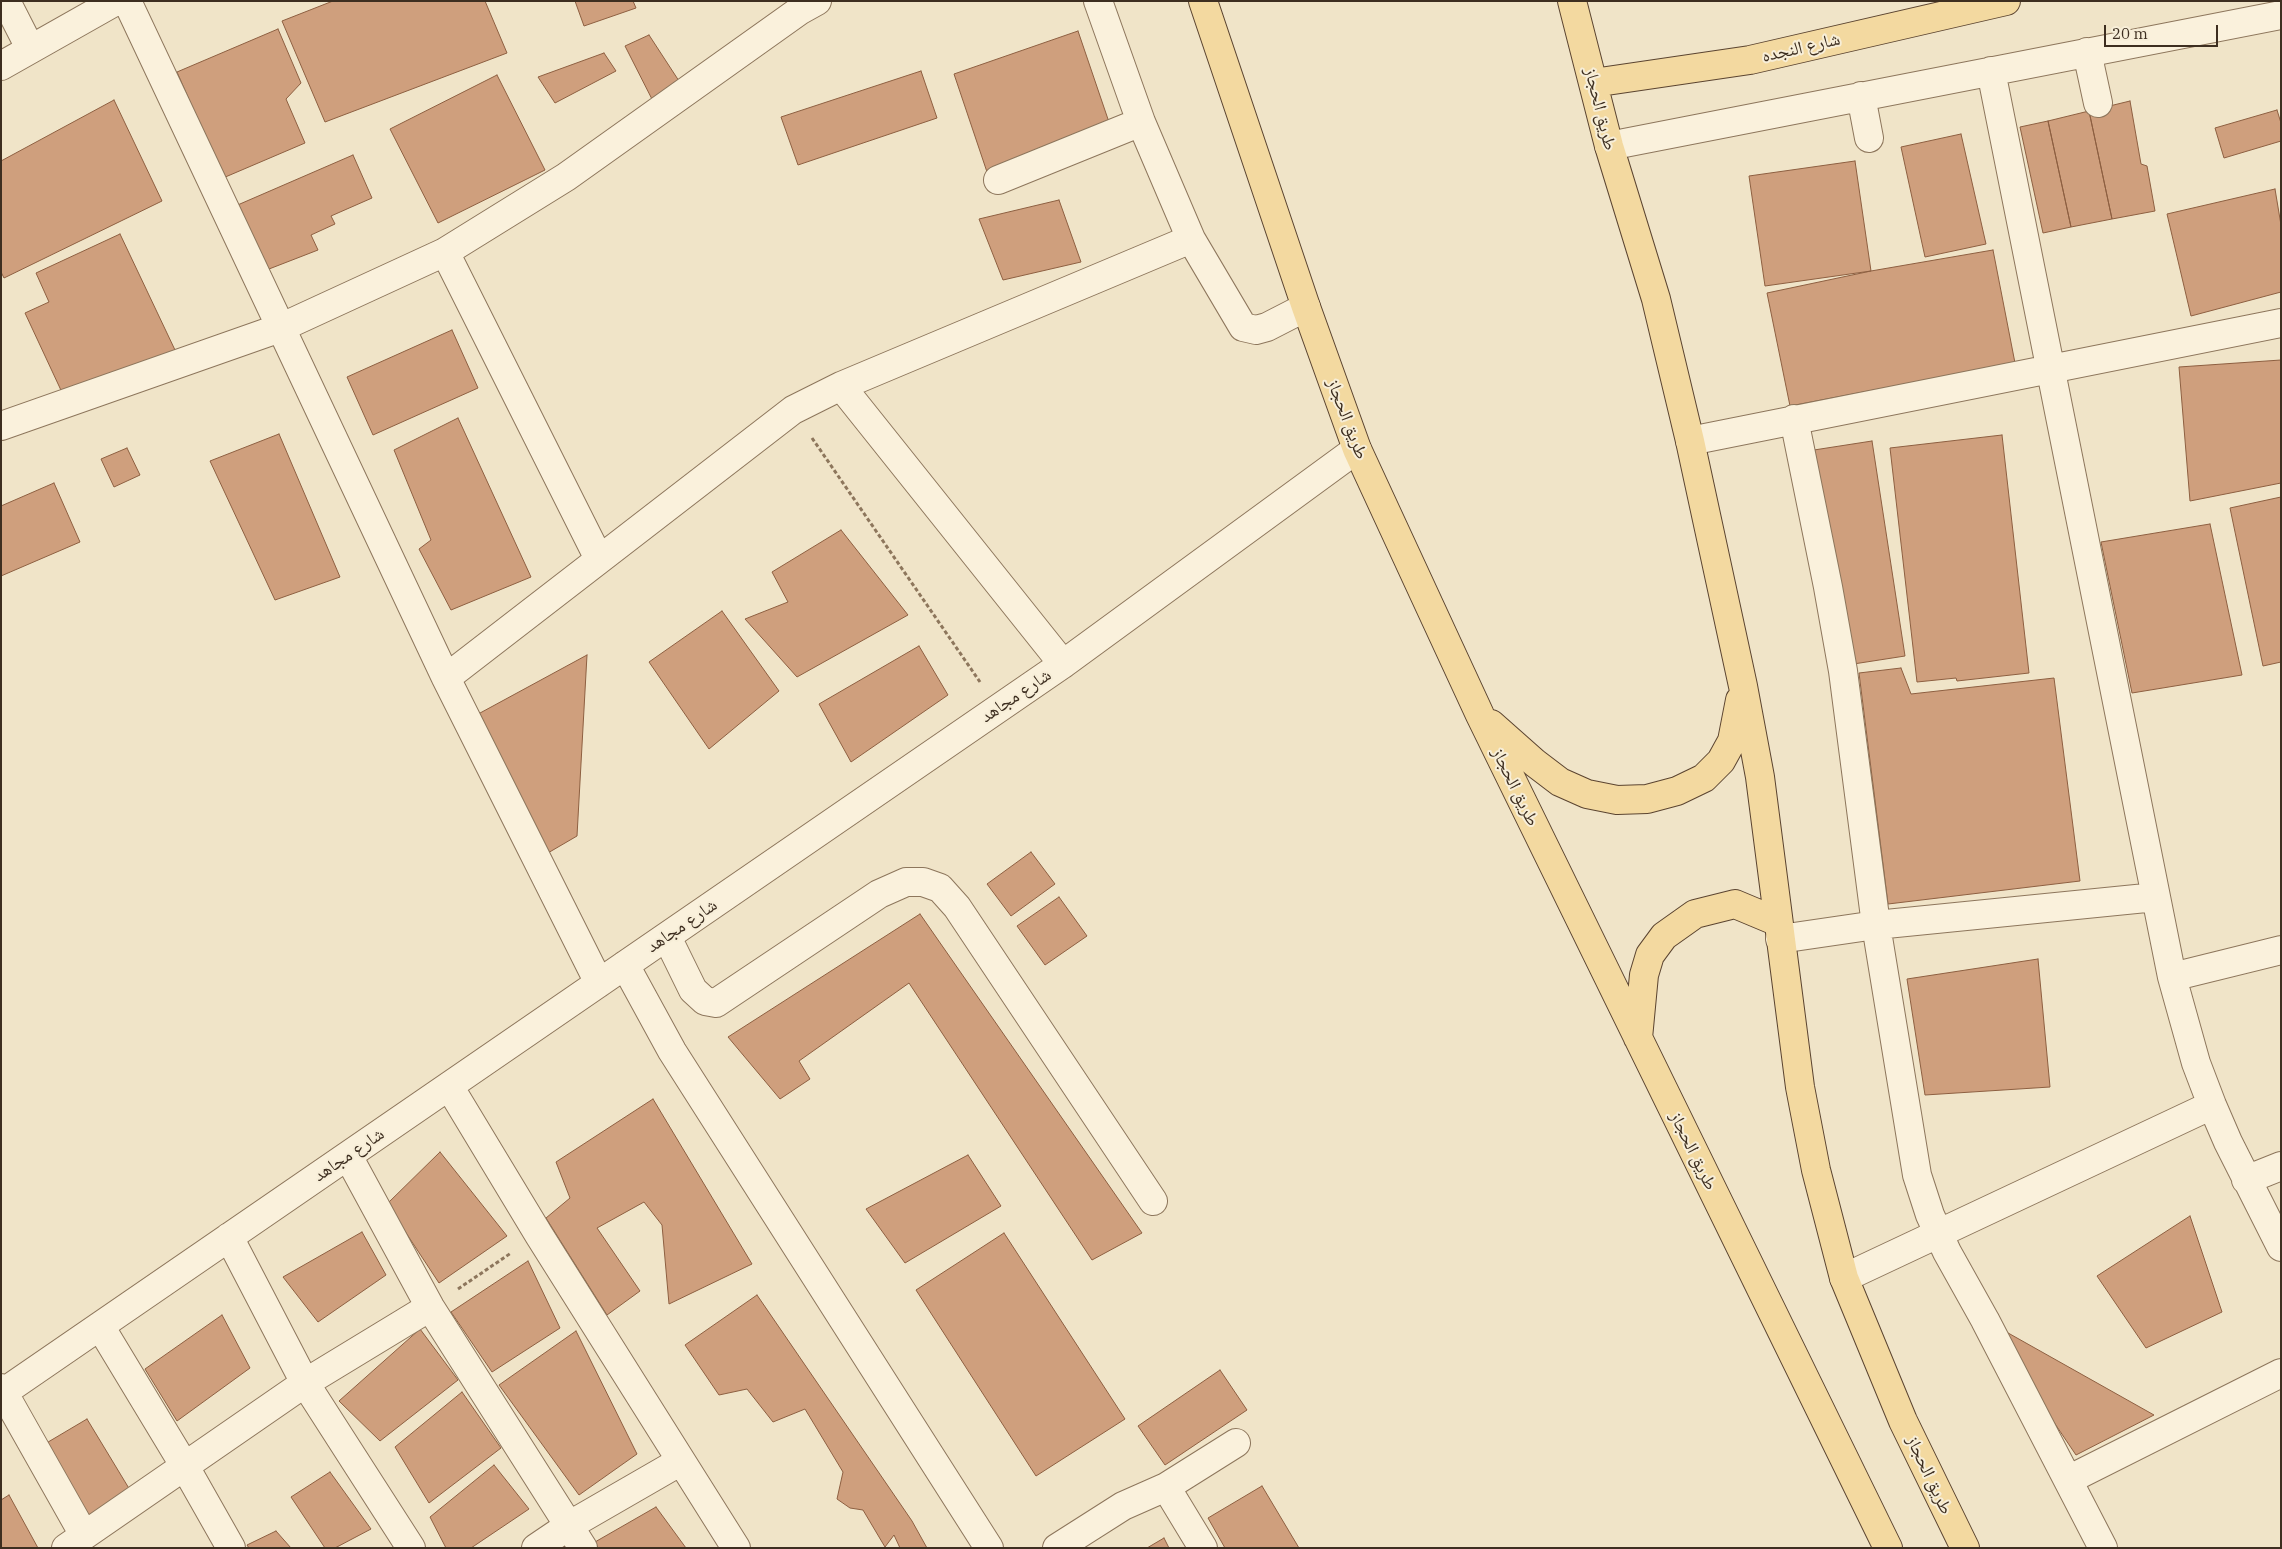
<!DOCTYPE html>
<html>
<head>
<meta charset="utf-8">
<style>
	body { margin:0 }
	#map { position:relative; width:2282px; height:1549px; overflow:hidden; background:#f0e4c8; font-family:"IBM Plex Serif",serif }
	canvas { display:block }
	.frame { position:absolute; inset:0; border:2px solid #3d2e20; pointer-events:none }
	.scale { position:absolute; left:2104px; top:25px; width:114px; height:22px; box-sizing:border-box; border:2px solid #3d2e20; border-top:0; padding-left:6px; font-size:15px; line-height:18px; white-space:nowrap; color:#3d2e20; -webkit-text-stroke:4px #f7eed8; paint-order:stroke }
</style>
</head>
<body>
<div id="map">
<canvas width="2282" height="1549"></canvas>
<div class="frame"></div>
<div class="scale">20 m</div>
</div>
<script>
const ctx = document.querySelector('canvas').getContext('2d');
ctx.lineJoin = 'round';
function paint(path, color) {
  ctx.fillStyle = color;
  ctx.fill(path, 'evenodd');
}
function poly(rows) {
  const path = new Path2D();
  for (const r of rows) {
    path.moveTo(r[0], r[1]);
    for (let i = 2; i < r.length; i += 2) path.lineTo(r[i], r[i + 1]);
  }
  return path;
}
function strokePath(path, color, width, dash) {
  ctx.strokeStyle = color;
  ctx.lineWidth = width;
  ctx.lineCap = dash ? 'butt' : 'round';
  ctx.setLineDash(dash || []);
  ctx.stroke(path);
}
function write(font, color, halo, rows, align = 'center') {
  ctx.font = font + ' "IBM Plex Serif","Noto Naskh Arabic",serif';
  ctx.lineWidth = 4;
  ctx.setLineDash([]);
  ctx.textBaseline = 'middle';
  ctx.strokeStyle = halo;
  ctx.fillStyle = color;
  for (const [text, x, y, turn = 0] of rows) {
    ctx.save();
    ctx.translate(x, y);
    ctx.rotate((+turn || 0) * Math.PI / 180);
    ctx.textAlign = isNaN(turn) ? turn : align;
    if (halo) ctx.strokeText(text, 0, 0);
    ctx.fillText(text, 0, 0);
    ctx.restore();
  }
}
const building = poly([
	[333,1,485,1,507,53,325,122,282,21,333,1],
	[575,1,633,1,636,8,584,26,575,1],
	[278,29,301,83,286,99,305,143,223,178,177,72,278,29],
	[1078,31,1112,131,987,172,954,74,1078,31],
	[649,35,679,81,658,111,625,46,649,35],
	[604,53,616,71,555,103,538,77,604,53],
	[921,71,937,118,798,165,781,117,921,71],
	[497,75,545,170,438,223,390,129,497,75],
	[114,100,162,201,4,278,1,272,1,161,114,100],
	[2130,101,2141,164,2147,166,2155,211,2112,219,2089,111,2130,101],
	[2277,110,2281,123,2281,141,2224,158,2215,128,2277,110],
	[2089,111,2112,219,2071,227,2048,121,2089,111],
	[2048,121,2071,227,2043,233,2020,127,2048,121],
	[1961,134,1986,244,1925,257,1901,147,1961,134],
	[353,155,372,198,331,216,335,224,311,235,318,250,269,269,257,262,233,207,353,155],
	[1855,161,1871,271,1765,286,1749,176,1855,161],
	[2275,189,2281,225,2281,292,2191,316,2167,214,2275,189],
	[1059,200,1081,262,1003,280,979,219,1059,200],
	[120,234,175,350,66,401,25,313,49,302,36,273,120,234],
	[1993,250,2015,363,1790,406,1767,293,1871,271,1993,250],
	[452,330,478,388,373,435,347,377,452,330],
	[2281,360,2281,483,2190,501,2179,367,2281,360],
	[458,418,531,577,451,610,419,549,431,540,394,450,458,418],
	[279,434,340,577,275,600,210,461,279,434],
	[2002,435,2029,673,1957,681,1956,678,1917,682,1890,448,2002,435],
	[1872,441,1905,656,1847,665,1814,450,1872,441],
	[127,448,140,475,114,487,101,459,127,448],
	[54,483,80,542,1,576,1,506,54,483],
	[2281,497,2281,662,2263,666,2230,508,2281,497],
	[2210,524,2242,675,2132,693,2101,542,2210,524],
	[841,530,908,615,797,677,745,619,788,602,772,572,841,530],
	[722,611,779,691,709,749,649,662,722,611],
	[919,646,948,695,851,762,819,704,919,646],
	[587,655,577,836,541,857,469,719,587,655],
	[1901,668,1911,694,2054,678,2080,881,1888,904,1859,673,1901,668],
	[1031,852,1055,884,1011,916,987,884,1031,852],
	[1059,897,1087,936,1045,965,1017,926,1059,897],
	[920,914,1142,1233,1092,1260,909,983,799,1061,810,1079,780,1099,728,1037,920,914],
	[2038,959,2050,1087,1925,1095,1907,979,2038,959],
	[653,1099,752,1264,669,1304,662,1225,644,1202,597,1228,640,1291,607,1315,546,1218,570,1198,556,1162,653,1099],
	[440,1152,507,1236,439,1283,387,1204,440,1152],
	[968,1155,1001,1206,905,1263,866,1209,968,1155],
	[2190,1216,2222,1312,2146,1348,2097,1276,2190,1216],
	[362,1232,386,1275,318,1322,283,1277,362,1232],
	[1004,1233,1125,1419,1036,1476,916,1290,1004,1233],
	[528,1261,560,1328,492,1372,451,1312,528,1261],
	[757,1295,912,1521,927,1548,900,1548,894,1535,885,1547,863,1510,850,1508,837,1499,843,1472,805,1409,773,1422,747,1389,719,1395,685,1345,757,1295],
	[222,1315,250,1368,177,1421,145,1369,222,1315],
	[1985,1320,2154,1415,2076,1455,1985,1320],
	[420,1329,458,1380,380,1441,339,1401,420,1329],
	[576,1331,637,1454,579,1495,499,1385,576,1331],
	[1220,1370,1247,1410,1165,1465,1138,1426,1220,1370],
	[462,1392,501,1448,429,1503,395,1447,462,1392],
	[87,1419,133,1495,85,1525,38,1448,87,1419],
	[494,1465,529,1509,471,1548,446,1548,430,1517,494,1465],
	[330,1472,371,1529,335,1548,325,1548,291,1497,330,1472],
	[1262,1486,1299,1548,1225,1548,1208,1518,1262,1486],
	[9,1495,38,1548,1,1548,1,1500,9,1495],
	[656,1507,686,1548,598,1548,595,1542,656,1507],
	[276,1531,291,1548,249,1548,247,1545,276,1531],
	[1164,1538,1169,1548,1147,1548,1164,1538]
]);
const path = poly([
	[812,438,980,682],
	[458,1289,511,1253]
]);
const minor = poly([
	[6,1,30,48],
	[127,1,446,678,599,983],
	[1098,1,1141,122,1191,239],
	[2087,52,2098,103],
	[1,66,116,1],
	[1991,71,2172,977,2196,1063,2212,1105,2228,1142,2281,1247],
	[1861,96,1869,138],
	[1609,146,2281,15],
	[998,180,1141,122],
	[445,252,599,559],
	[841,386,1063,664],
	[1794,419,1828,587,1843,671,1876,925,1917,1175,1930,1215,1947,1252,1985,1320,2103,1548],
	[1,426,280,328,445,252,566,177,799,11,817,1],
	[1690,441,2281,323],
	[446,678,793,410,841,386,1191,239,1243,327,1256,330,1267,327,1306,307],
	[667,937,693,990,705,1001,716,1003,879,894,906,882,923,882,940,888,957,907,1153,1201],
	[1780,939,1876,925,2156,897],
	[625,965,672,1051,989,1548],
	[2172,977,2281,950],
	[449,1086,539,1235,736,1548],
	[348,1156,430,1307,583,1548],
	[2246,1180,2281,1166],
	[229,1237,305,1383,411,1548],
	[1844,1278,2212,1105],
	[100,1326,184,1465,231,1548],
	[1,1388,84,1535],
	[1,1394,1063,664,1357,449],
	[2068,1480,2281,1373],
	[1166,1487,1203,1548],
	[66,1548,305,1383,430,1307],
	[536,1548,570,1525,681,1461],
	[1057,1548,1123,1506,1166,1487,1236,1443]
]);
const major = poly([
	[1203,1,1306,307,1357,449,1480,715,1888,1548],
	[1572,1,1609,146,1656,299,1690,441,1743,686,1760,777,1800,1087,1816,1170,1844,1278,1903,1421,1965,1548],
	[1593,83,1750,60,2006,1],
	[1491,724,1535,763,1560,782,1587,794,1617,800,1647,799,1677,791,1704,778,1721,761,1732,741,1740,700],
	[1638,1038,1644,975,1650,955,1664,936,1695,914,1735,904,1778,922]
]);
const streetNames = [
	["شارع النجده",1801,48,-13],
	["طريق الحجاز",1600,109,76],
	["طريق الحجاز",1347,419,69],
	["شارع مجاهد",1016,696,-34],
	["طريق الحجاز",1515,787,64],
	["شارع مجاهد",682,926,-34],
	["طريق الحجاز",1693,1151,64],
	["شارع مجاهد",349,1155,-34],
	["طريق الحجاز",1929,1475,65]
];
paint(building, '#cf9f7d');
strokePath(building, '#8d5f41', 1);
strokePath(minor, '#8d765c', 30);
strokePath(major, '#5b4430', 30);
strokePath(path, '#8d765c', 3, [4, 2.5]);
strokePath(minor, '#faf1dc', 28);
strokePath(major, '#f3d9a0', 28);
write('18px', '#3d2e20', '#f7eed8', streetNames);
</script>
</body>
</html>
